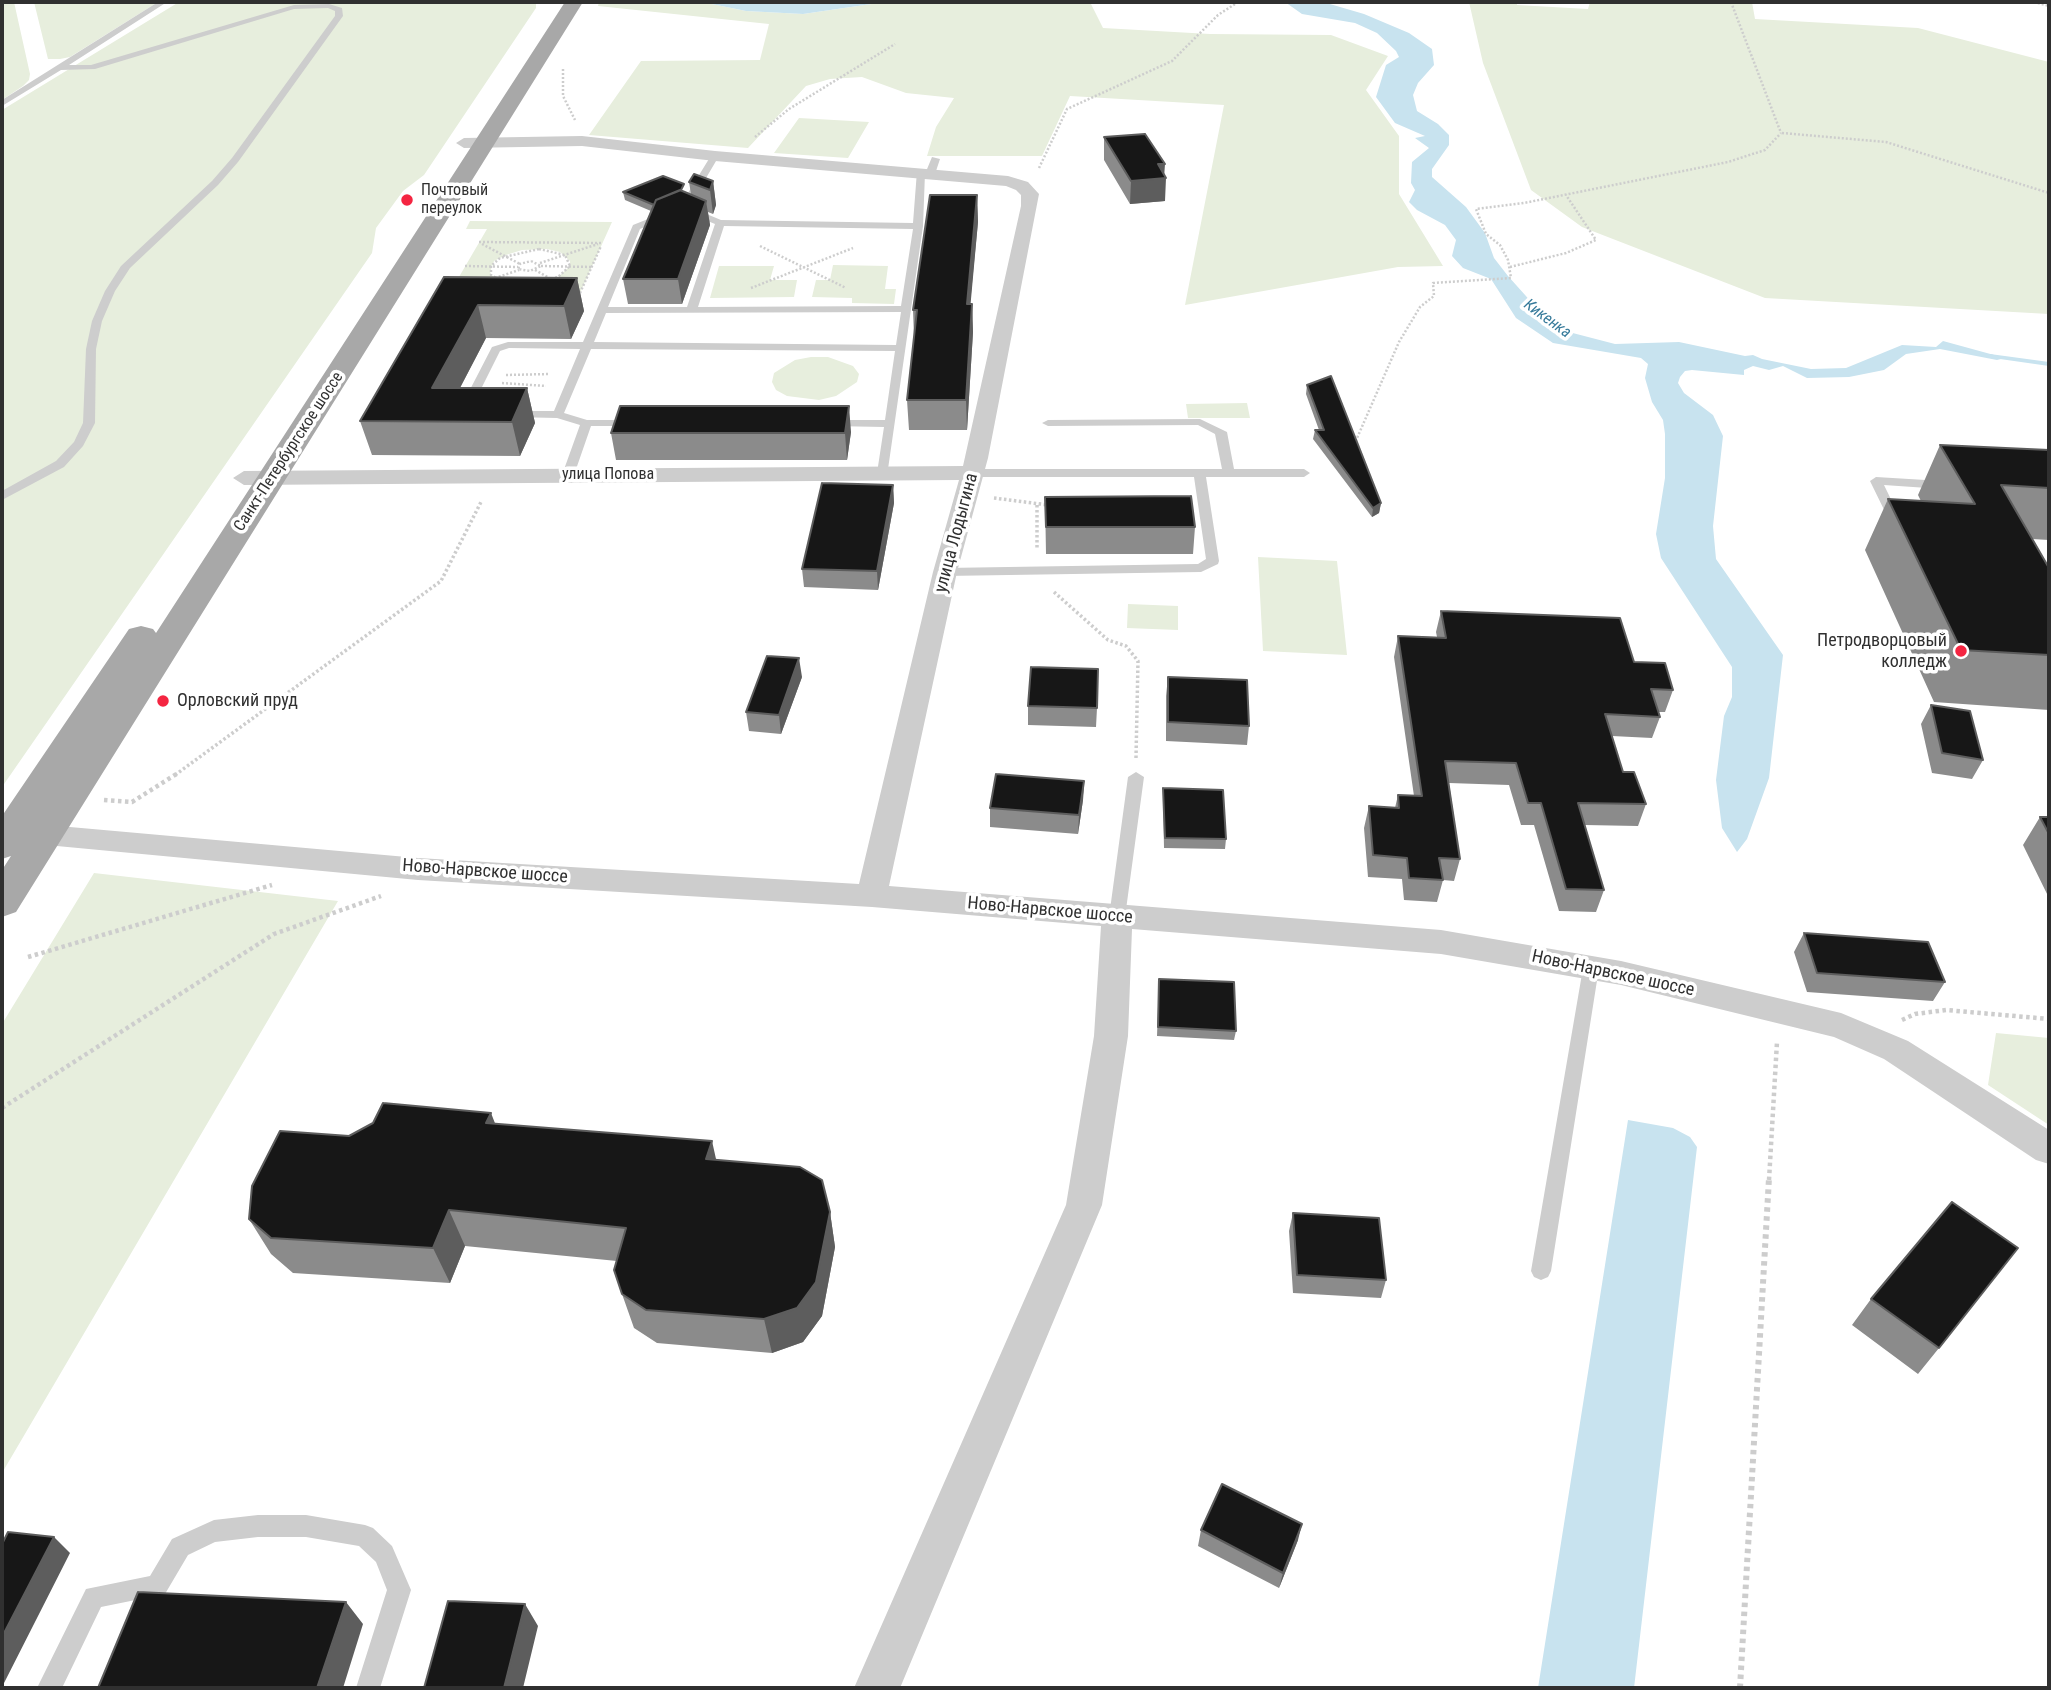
<!DOCTYPE html>
<html>
<head>
<meta charset="utf-8">
<style>
	body { margin:0 }
	#map { position:relative; width:2051px; height:1690px; overflow:hidden; background:#fff; font-family:"Roboto Condensed",sans-serif }
	canvas { display:block }
	.frame { position:absolute; inset:0; border:4px solid #303030; pointer-events:none }
</style>
</head>
<body>
<div id="map">
<canvas width="2051" height="1690"></canvas>
<div class="frame"></div>
</div>
<script>
const ctx = document.querySelector('canvas').getContext('2d');
ctx.lineJoin = 'round';
function paint(path, color) {
  ctx.fillStyle = color;
  ctx.fill(path, 'evenodd');
}
function poly(rows) {
  const path = new Path2D();
  for (const r of rows) {
    path.moveTo(r[0], r[1]);
    for (let i = 2; i < r.length; i += 2) path.lineTo(r[i], r[i + 1]);
  }
  return path;
}
function strokePath(path, color, width, dash) {
  ctx.strokeStyle = color;
  ctx.lineWidth = width;
  ctx.lineCap = dash ? 'butt' : 'round';
  ctx.setLineDash(dash || []);
  ctx.stroke(path);
}
function write(font, color, halo, rows, align = 'center') {
  ctx.font = font + ' "Roboto Condensed",sans-serif';
  ctx.lineWidth = 7;
  ctx.setLineDash([]);
  ctx.textBaseline = 'middle';
  ctx.strokeStyle = halo;
  ctx.fillStyle = color;
  for (const [text, x, y, turn = 0] of rows) {
    ctx.save();
    ctx.translate(x, y);
    ctx.rotate((+turn || 0) * Math.PI / 180);
    ctx.textAlign = isNaN(turn) ? turn : align;
    if (halo) ctx.strokeText(text, 0, 0);
    ctx.fillText(text, 0, 0);
    ctx.restore();
  }
}
const green = poly([
	[2,2,14,2,30,74,29,80,23,86,2,100],
	[34,2,158,2,70,57,60,59,48,59],
	[179,2,536,2,536,8,424,175,403,191,376,228,372,253,2,787,2,110],
	[599,2,702,2,746,11,803,14,885,2,1090,2,1103,28,1210,34,1331,35,1388,56,1366,90,1399,136,1399,194,1443,266,1398,267,1185,305,1224,105,1070,96,1042,156,927,156,936,127,954,98,906,93,862,77,830,79,806,86,748,148,589,135,641,61,760,60,769,24,598,6],
	[1469,2,1517,2,1517,5,1588,9,1590,2,1752,2,1755,19,1918,28,2049,62,2049,314,1765,298,1582,227,1531,190,1483,63],
	[799,118,869,122,848,158,774,153],
	[470,221,612,222,580,293,442,306,487,229,466,229],
	[547,249,560,252,570,261,570,266,558,277,545,282,494,278,490,272,494,261,506,255,522,250],
	[833,265,888,266,885,289,896,289,894,304,852,303,852,298,812,297,816,280,830,280],
	[719,266,774,266,770,280,797,280,794,297,710,298],
	[811,357,828,357,853,366,859,374,857,382,836,396,819,400,787,396,776,390,772,382,774,373,795,360],
	[1247,403,1250,418,1188,418,1186,404],
	[1258,557,1337,561,1347,655,1263,651],
	[1128,604,1178,606,1178,630,1127,628],
	[94,873,338,901,2,1473,2,1024],
	[1996,1033,2049,1038,2049,1125,1988,1085]
]);
const water = poly([
	[702,2,758,4,885,2,803,14,746,11],
	[1285,2,1323,2,1364,14,1409,33,1432,49,1434,65,1418,83,1413,95,1417,111,1438,124,1449,135,1449,145,1432,169,1432,177,1466,207,1485,233,1494,258,1508,276,1534,305,1565,331,1615,344,1679,342,1745,356,1753,355,1762,359,1811,369,1846,368,1902,345,1936,347,1943,341,2005,358,1997,360,1940,349,1906,354,1884,370,1849,377,1807,378,1783,366,1769,370,1753,366,1744,370,1744,375,1692,370,1685,371,1680,377,1678,383,1684,393,1713,415,1723,436,1713,526,1716,559,1783,655,1769,778,1747,839,1737,852,1722,828,1716,780,1724,716,1732,697,1732,667,1661,558,1656,534,1665,478,1665,434,1663,420,1652,402,1645,378,1648,364,1641,358,1553,343,1516,318,1491,279,1463,268,1452,256,1456,240,1445,225,1417,210,1409,202,1415,190,1411,183,1412,162,1429,148,1415,138,1425,136,1395,123,1376,97,1386,65,1399,57,1396,51,1377,33,1355,23,1302,14],
	[1628,1120,1673,1128,1690,1137,1697,1147,1634,1688,1538,1688]
]);
const stream = poly([
	[1990,354,2049,362,2049,366,1993,358,1990,358,1990,354]
]);
const pathFar3 = poly([
	[1731,2,1781,133],
	[2034,2,2049,6],
	[563,69,563,96,575,120],
	[1782,133,1886,142,2049,193],
	[755,137,789,109,895,44],
	[1039,168,1067,109,1172,61,1218,15,1238,2],
	[479,242,603,243],
	[482,244,520,264],
	[760,246,846,288],
	[539,249,565,255,570,266,558,277,529,284,505,283,491,275,491,266,500,258,539,249],
	[531,261,541,266,530,271,518,269,520,264,531,261],
	[540,263,598,244],
	[465,266,518,267],
	[541,266,592,267],
	[1510,267,1566,253,1596,240,1566,195],
	[535,270,551,279],
	[495,278,519,270],
	[751,288,853,248],
	[580,293,601,246],
	[506,375,550,374],
	[502,383,546,386],
	[1354,445,1399,342,1420,307,1434,296,1433,283,1511,278,1508,260,1500,245,1486,234,1476,209,1524,203,1728,162,1765,150,1781,133]
]);
const pathFar2 = poly([
	[994,498,1048,505],
	[1037,505,1037,549],
	[1054,592,1108,640,1126,646,1138,661,1136,758],
	[175,775,441,581,482,500]
]);
const pathFar1 = poly([
	[104,800,132,802,178,773],
	[28,957,272,885],
	[1902,1020,1915,1014,1946,1010,2049,1019],
	[2,1108,274,934,381,896],
	[1769,1180,1777,1042]
]);
const path = poly([
	[1740,1688,1769,1178]
]);
const lane = poly([
	[158,2,167,2,69,65,91,65,294,5,329,4,342,8,343,16,238,162,218,185,130,268,115,291,102,321,96,349,95,423,83,446,64,467,2,500,2,491,56,461,74,442,83,423,86,349,92,321,105,291,121,266,212,181,232,158,335,16,335,11,328,8,294,9,95,69,61,70,2,106,2,100,158,2],
	[712,154,719,156,696,195,690,195,688,193,712,154],
	[932,157,940,159,935,174,930,177,925,174,932,157],
	[917,171,925,173,923,226,887,476,883,477,877,473,884,427,832,426,826,423,832,420,885,420,895,351,591,349,564,413,587,420,634,420,640,423,634,426,591,426,574,475,568,479,562,475,580,425,557,418,512,417,506,414,512,411,554,411,580,349,509,348,500,351,471,409,461,407,492,347,508,342,583,342,633,225,663,213,671,215,640,229,608,307,687,307,715,224,686,212,686,208,692,208,721,220,913,223,917,171],
	[724,226,913,229,901,306,698,307,724,226],
	[901,312,896,345,594,342,606,313,901,312],
	[1200,419,1227,432,1234,469,1304,469,1310,473,1304,477,1206,477,1219,561,1218,564,1201,572,945,576,938,572,945,568,1198,564,1206,559,1194,477,972,477,966,473,972,469,1222,469,1215,434,1198,425,1048,426,1042,423,1048,420,1200,419],
	[1876,477,1942,481,1948,485,1942,489,1884,485,1902,522,1896,526,1890,522,1870,481,1876,477],
	[1136,772,1144,777,1125,917,1123,921,1117,923,1111,921,1109,917,1128,777,1136,772],
	[1591,962,1597,963,1599,968,1551,1271,1548,1277,1541,1280,1534,1277,1531,1271,1583,968,1585,963,1591,962],
	[258,1515,306,1515,365,1525,373,1528,392,1546,411,1590,380,1688,356,1688,387,1590,376,1562,359,1546,306,1537,258,1537,215,1542,188,1555,165,1594,101,1607,62,1688,37,1688,86,1589,150,1576,172,1539,214,1520,258,1515]
]);
const street = poly([
	[582,136,715,151,1008,176,1028,182,1039,194,988,458,957,572,889,886,1441,930,1621,961,1841,1013,1908,1041,2049,1130,2049,1164,2036,1160,1884,1059,1834,1037,1621,985,1441,954,1132,929,1128,1036,1102,1205,900,1688,854,1688,1066,1205,1094,1036,1101,926,872,907,418,880,25,843,15,840,10,833,15,826,25,823,418,858,859,884,933,572,959,480,244,485,233,478,244,471,963,466,1021,206,1021,195,1016,190,1006,186,715,161,582,146,464,148,456,143,464,138,582,136]
]);
const primary = poly([
	[565,2,583,2,16,912,2,917,2,870,11,856,2,859,2,816,129,629,141,626,153,629,156,633,565,2]
]);
const wall = poly([
	[1104,137,1164,174,1165,201,1130,204,1104,160],
	[713,181,716,205,713,214,708,212,710,225,682,304,628,304,623,279,651,211,625,200,623,192,685,192,691,194,689,182],
	[977,195,978,222,970,304,972,304,973,332,967,430,909,430,907,400,914,337,913,310],
	[444,277,577,278,584,311,571,339,486,338,460,388,527,388,535,423,520,456,372,455,360,421],
	[1307,385,1381,503,1379,513,1372,517,1313,439,1315,430,1319,430,1306,394],
	[851,432,847,460,616,460,611,433],
	[1940,445,2049,450,2049,540,2032,539,2049,568,2049,710,1934,702,1865,550,1888,499,1921,501,1918,495],
	[893,485,894,503,878,590,804,587,802,569],
	[1045,497,1195,527,1193,554,1046,554],
	[1441,611,1634,662,1673,690,1665,712,1658,712,1660,717,1652,738,1612,736,1623,772,1646,804,1638,826,1585,825,1604,890,1596,912,1559,911,1534,825,1521,825,1509,785,1449,783,1460,859,1454,881,1443,880,1437,902,1404,900,1402,879,1368,877,1364,828,1369,806,1395,808,1398,795,1414,796,1394,657,1398,636,1437,637,1436,632],
	[802,677,781,734,749,731,746,712],
	[1168,677,1249,726,1247,745,1166,741,1166,696],
	[1931,705,1983,760,1972,779,1932,773,1921,724],
	[1028,706,1097,708,1096,727,1028,725],
	[1084,781,1083,800,1078,834,990,827,990,808],
	[1163,788,1226,839,1225,849,1164,848,1163,798],
	[2040,817,2049,817,2049,898,2023,845],
	[1804,933,1945,982,1933,1001,1807,992,1794,952],
	[1159,979,1236,1031,1234,1040,1157,1036],
	[495,1124,716,1160,830,1212,835,1247,822,1316,803,1342,772,1353,657,1343,634,1328,622,1294,617,1261,465,1246,450,1283,293,1273,271,1254,249,1219,349,1136],
	[1293,1213,1386,1280,1381,1298,1293,1293,1289,1231],
	[1871,1299,1939,1348,1918,1374,1852,1325],
	[1201,1530,1298,1540,1279,1588,1198,1546]
]);
const shadedWall = poly([
	[1158,164,1165,164,1164,178,1166,178,1165,201,1130,204,1131,181],
	[713,181,716,205,713,214,710,190],
	[977,195,978,222,968,332,967,304],
	[706,201,710,225,682,304,678,279],
	[577,278,584,311,571,339,564,306],
	[972,304,973,332,967,430,966,400],
	[478,305,486,338,442,422,432,388],
	[527,388,535,423,520,456,512,422],
	[849,406,851,432,847,460,845,433],
	[893,485,894,503,878,590,877,571],
	[1381,503,1379,513,1372,517,1373,508],
	[799,658,802,677,781,734,779,715],
	[1084,781,1083,800,1078,834,1079,815],
	[491,1113,505,1149,486,1123],
	[712,1141,720,1177,706,1159],
	[449,1210,465,1246,450,1283,433,1248],
	[830,1212,835,1247,822,1316,803,1342,772,1353,764,1319],
	[1302,1524,1298,1540,1279,1588,1283,1573],
	[54,1537,70,1553,2,1687,2,1637],
	[346,1602,363,1624,343,1688,317,1688],
	[525,1604,538,1626,523,1688,504,1688]
]);
const building = poly([
	[1145,134,1165,164,1158,164,1166,178,1131,181,1104,137,1145,134],
	[694,174,713,181,710,190,689,182,694,174],
	[663,176,684,184,681,190,656,200,654,205,623,192,663,176],
	[680,190,706,201,678,279,623,279,656,200,680,190],
	[930,195,977,195,967,304,972,304,966,400,907,400,917,310,913,310,930,195],
	[444,277,577,278,564,306,478,305,432,388,527,388,512,422,360,421,444,277],
	[1331,376,1381,503,1373,508,1315,430,1324,430,1307,385,1331,376],
	[620,406,849,406,845,433,611,433,620,406],
	[1940,445,2049,450,2049,488,2001,485,2049,568,2049,655,1961,650,1888,499,1975,504,1940,445],
	[822,483,893,485,877,571,802,569,822,483],
	[1191,496,1195,527,1046,527,1045,497,1191,496],
	[1441,611,1620,618,1634,662,1665,663,1673,690,1651,689,1660,717,1605,714,1623,772,1634,772,1646,804,1578,803,1604,890,1566,889,1541,803,1528,803,1516,763,1445,761,1460,859,1439,858,1443,880,1409,878,1407,858,1373,855,1369,806,1399,808,1398,795,1422,796,1398,636,1446,638,1441,611],
	[767,656,799,658,779,715,746,712,767,656],
	[1031,667,1098,669,1097,708,1028,706,1031,667],
	[1168,677,1247,680,1249,726,1168,722,1168,677],
	[1931,705,1970,711,1983,760,1942,753,1931,705],
	[996,774,1084,781,1079,815,990,808,996,774],
	[1163,788,1223,790,1226,839,1165,838,1163,788],
	[2040,817,2049,817,2049,834,2040,817],
	[1804,933,1928,942,1945,982,1817,973,1804,933],
	[1159,979,1234,982,1236,1031,1158,1027,1159,979],
	[383,1103,491,1113,486,1123,712,1141,706,1159,800,1167,822,1180,830,1212,816,1282,797,1308,764,1319,646,1310,622,1294,614,1270,626,1228,449,1210,433,1248,271,1238,249,1219,252,1186,280,1131,349,1136,373,1123,383,1103],
	[1952,1202,2018,1248,1939,1348,1871,1299,1952,1202],
	[1293,1213,1379,1218,1386,1280,1297,1275,1293,1213],
	[1222,1484,1302,1524,1283,1573,1201,1530,1222,1484],
	[8,1532,54,1537,2,1637,2,1544,8,1532],
	[138,1592,346,1602,317,1688,98,1688,138,1592],
	[448,1601,525,1604,504,1688,424,1688,448,1601]
]);
const markers = [
	[407,200,7,"#f42541"],
	[1961,651,7,"#f42541"],
	[163,701,7,"#f42541"]
];
const farPoinames = [
	["Почтовый",421,191],
	["переулок",421,209]
];
const farWaternames = [
	["Кикенка",1547,319,36]
];
const farStreetnames = [
	["Санкт-Петербургское шоссе",289,452,-57],
	["улица Попова",608,475]
];
const streetNames = [
	["улица Лодыгина",957,533,-75],
	["Ново-Нарвское шоссе",485,872,4],
	["Ново-Нарвское шоссе",1050,911,5],
	["Ново-Нарвское шоссе",1613,974,12]
];
const poiNames = [
	["Петродворцовый",1947,641],
	["колледж",1947,662],
	["Орловский пруд",177,701,"left"]
];
paint(green, '#e7eedd');
paint(water, '#c8e3ef');
paint(stream, '#c8e3ef');
strokePath(pathFar3, '#cdcdcd', 2.5, [2, 2]);
strokePath(pathFar2, '#cdcdcd', 3.5, [2.5, 2.5]);
strokePath(pathFar1, '#cdcdcd', 4.5, [3.5, 3.5]);
strokePath(path, '#cdcdcd', 6, [4.5, 4.5]);
paint(lane, '#cdcdcd');
paint(street, '#cdcdcd');
paint(primary, '#a8a8a8');
paint(wall, '#8b8b8b');
paint(shadedWall, '#5d5d5d');
paint(building, '#171717');
strokePath(building, '#5d5d5d', 2);
for (const [x, y, r, color] of markers) {
  const dot = new Path2D();
  dot.arc(x, y, r, 0, 2 * Math.PI);
  ctx.fillStyle = color;
  ctx.fill(dot);
  strokePath(dot, '#fff', 2.5);
}
write('16px', '#303030', '#fff', farPoinames, 'left');
write('italic 16px', '#367a9a', '#fff', farWaternames);
write('16px', '#303030', '#fff', farStreetnames);
write('18px', '#303030', '#fff', streetNames);
write('18px', '#303030', '#fff', poiNames, 'right');
</script>
</body>
</html>
